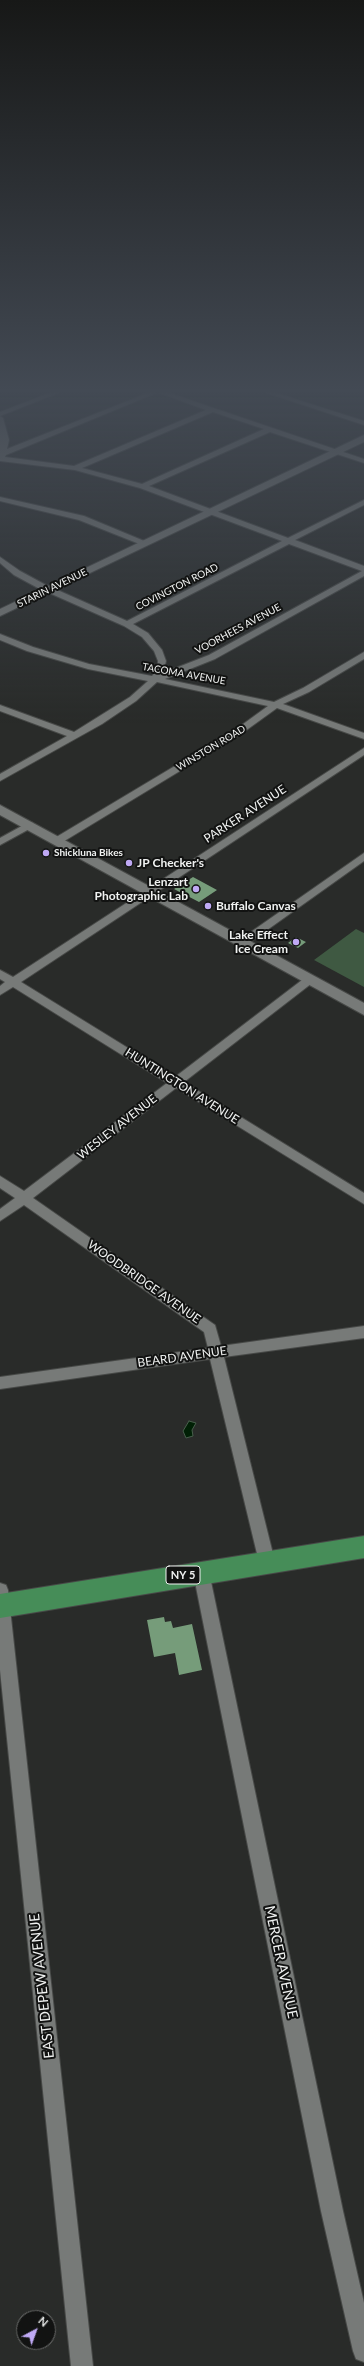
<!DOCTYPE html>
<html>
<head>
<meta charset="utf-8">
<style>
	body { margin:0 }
	#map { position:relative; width:364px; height:2366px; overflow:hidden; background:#292b29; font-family:Lato,sans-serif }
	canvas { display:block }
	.north { position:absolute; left:16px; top:2310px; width:40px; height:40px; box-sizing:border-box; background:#121312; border:1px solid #6b6c6b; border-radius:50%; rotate:41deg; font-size:11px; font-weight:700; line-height:16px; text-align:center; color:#f0f2f1 }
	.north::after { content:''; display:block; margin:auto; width:14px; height:18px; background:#bfa9f4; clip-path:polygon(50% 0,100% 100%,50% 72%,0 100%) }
</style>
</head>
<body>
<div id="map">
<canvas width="364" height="2366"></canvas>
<div class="north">N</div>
</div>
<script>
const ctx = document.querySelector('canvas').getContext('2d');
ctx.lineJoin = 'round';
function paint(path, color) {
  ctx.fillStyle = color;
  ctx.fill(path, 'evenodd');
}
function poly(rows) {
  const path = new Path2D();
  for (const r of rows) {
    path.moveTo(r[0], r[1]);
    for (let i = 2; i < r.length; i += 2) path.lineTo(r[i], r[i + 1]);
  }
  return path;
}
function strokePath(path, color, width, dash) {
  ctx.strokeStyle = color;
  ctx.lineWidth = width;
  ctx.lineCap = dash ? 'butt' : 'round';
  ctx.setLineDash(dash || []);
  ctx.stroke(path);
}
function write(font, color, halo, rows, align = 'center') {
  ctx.font = font + ' Lato,sans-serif';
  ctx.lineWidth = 4;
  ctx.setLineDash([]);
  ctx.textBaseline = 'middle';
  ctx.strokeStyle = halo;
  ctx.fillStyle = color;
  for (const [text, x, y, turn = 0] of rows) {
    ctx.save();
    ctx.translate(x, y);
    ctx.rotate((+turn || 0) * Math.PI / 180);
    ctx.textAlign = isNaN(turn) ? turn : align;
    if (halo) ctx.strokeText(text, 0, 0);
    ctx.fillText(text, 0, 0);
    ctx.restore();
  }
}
const green = poly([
	[356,929,364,933,364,987,314,960]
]);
const water = poly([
	[189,1421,196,1423,192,1430,193,1436,186,1438,183,1431,189,1421]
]);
const building = poly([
	[193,877,217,890,199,902,174,889],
	[296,937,306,942,298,948,288,943],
	[164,1617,165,1622,171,1621,173,1628,192,1624,202,1670,179,1675,175,1653,154,1657,147,1620]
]);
const street = poly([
	[50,393,58,393,0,416,3,418,9,440,7,449,148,393,156,393,6,455,5,457,74,466,206,410,160,393,169,393,364,459,364,463,270,432,149,486,288,538,364,500,364,505,295,540,364,566,364,576,215,659,165,679,274,702,303,688,364,652,364,659,309,692,283,704,364,733,364,739,277,708,241,734,61,843,53,843,53,839,235,730,268,706,157,682,136,701,102,724,0,781,0,774,67,736,0,711,0,705,74,732,130,697,148,681,88,669,27,651,0,640,0,634,33,647,89,664,152,676,157,670,158,661,154,651,142,637,124,626,38,588,14,575,0,563,0,557,20,571,44,584,127,621,282,541,140,488,75,470,0,461,0,412,50,393],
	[213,412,264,429,142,484,82,468,213,412],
	[289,544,362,571,209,655,163,673,166,661,162,650,148,633,133,624,289,544],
	[267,393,276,393,364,421,364,425,267,393],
	[0,497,84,516,149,543,142,545,79,520,0,501,0,497],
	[364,748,364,755,21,982,175,1077,306,977,314,977,316,980,184,1082,364,1193,364,1204,176,1088,33,1198,215,1325,221,1346,364,1326,364,1338,224,1357,275,1562,273,1567,267,1569,261,1567,259,1562,210,1359,0,1389,0,1377,208,1348,204,1332,24,1205,0,1221,0,1209,15,1198,0,1188,0,1176,24,1191,167,1083,13,987,0,995,0,986,5,982,0,979,0,970,13,977,364,748],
	[29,822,33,823,33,827,0,845,0,838,29,822],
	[364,853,364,861,246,945,238,945,238,941,364,853],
	[201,1565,207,1567,209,1572,343,2211,364,2303,364,2362,356,2359,353,2351,321,2211,193,1572,195,1567,201,1565],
	[0,1583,6,1585,8,1590,93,2366,71,2366,0,1670,0,1583]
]);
const secondary = poly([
	[364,435,364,442,0,616,0,609,364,435],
	[0,805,364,1003,364,1015,0,815,0,805]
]);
const primary = poly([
	[364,1536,364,1558,0,1618,0,1594,364,1536]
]);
const markers = [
	[46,853,4,"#bfa9f4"],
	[129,863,4,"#bfa9f4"],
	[196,889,4,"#bfa9f4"],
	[208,906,4,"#bfa9f4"],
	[296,942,4,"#bfa9f4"]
];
const farStreetnames = [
	["COVINGTON ROAD",177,587,-27],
	["STARIN AVENUE",52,588,-26],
	["VOORHEES AVENUE",238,629,-28],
	["TACOMA AVENUE",184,674,10],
	["WINSTON ROAD",211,748,-31]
];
const farPoinames = [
	["Shickluna Bikes",54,853]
];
const shields = [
	[183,1575,34]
];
const shieldNames = [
	["NY 5",183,1575]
];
const streetNames = [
	["PARKER AVENUE",245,814,-33],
	["HUNTINGTON AVENUE",182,1086,32],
	["WESLEY AVENUE",117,1127,-38],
	["WOODBRIDGE AVENUE",144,1282,35],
	["BEARD AVENUE",182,1357,-8]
];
const poiNames = [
	["JP Checker's",137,863],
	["Lenzart",188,882,"right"],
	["Photographic Lab",188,896,"right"],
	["Buffalo Canvas",216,906],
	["Lake Effect",288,935,"right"],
	["Ice Cream",288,949,"right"]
];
const nearStreetnames = [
	["MERCER AVENUE",281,1962,78],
	["EAST DEPEW AVENUE",42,1986,-96]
];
paint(green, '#3f5942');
paint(water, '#002005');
strokePath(water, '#485f4c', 1);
paint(building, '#769c7a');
strokePath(street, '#474947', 2);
strokePath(secondary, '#474947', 2);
strokePath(primary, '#474947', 2);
paint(street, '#777a78');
paint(secondary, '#777a78');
paint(primary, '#468d58');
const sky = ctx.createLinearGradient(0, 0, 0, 724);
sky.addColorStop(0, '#171817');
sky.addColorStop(0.54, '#434a54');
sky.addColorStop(1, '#434a5400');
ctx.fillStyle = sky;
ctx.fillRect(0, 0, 364, 724);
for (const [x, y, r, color] of markers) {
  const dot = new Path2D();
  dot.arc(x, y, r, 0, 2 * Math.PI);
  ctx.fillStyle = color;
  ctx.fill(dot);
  strokePath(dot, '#121312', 1.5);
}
write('10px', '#f0f2f1', '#121312', farStreetnames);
write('bold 10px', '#f0f2f1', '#121312', farPoinames, 'left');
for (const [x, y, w] of shields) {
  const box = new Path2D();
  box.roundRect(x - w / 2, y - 9, w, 18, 3);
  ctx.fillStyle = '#121312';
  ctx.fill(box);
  strokePath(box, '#f0f2f1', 1);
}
write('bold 11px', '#f0f2f1', null, shieldNames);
write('12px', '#f0f2f1', '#121312', streetNames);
write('bold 12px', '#f0f2f1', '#121312', poiNames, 'left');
write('14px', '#f0f2f1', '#121312', nearStreetnames);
</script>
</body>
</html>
